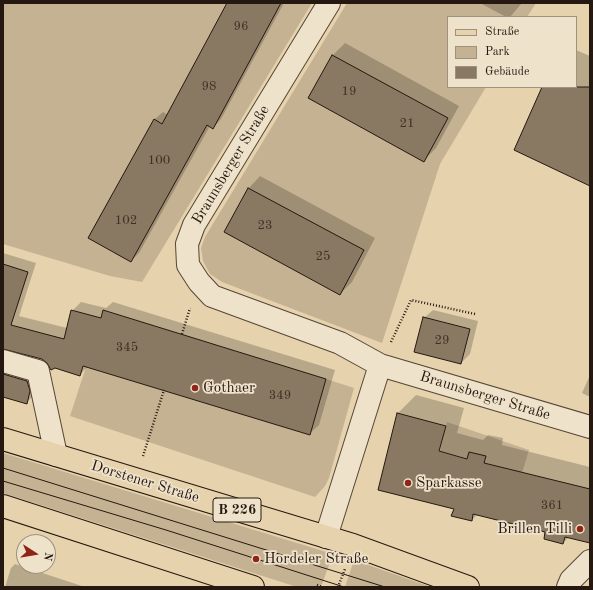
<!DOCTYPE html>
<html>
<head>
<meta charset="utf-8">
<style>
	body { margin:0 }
	#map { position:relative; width:593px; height:590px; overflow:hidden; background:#e6d2ad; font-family:"Old Standard TT",serif }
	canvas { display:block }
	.frame { position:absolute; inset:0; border:4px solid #251810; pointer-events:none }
	.legend { position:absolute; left:447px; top:16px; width:130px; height:72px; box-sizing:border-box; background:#efe2ca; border:1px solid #9e9180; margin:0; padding:5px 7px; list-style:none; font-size:12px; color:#251810 }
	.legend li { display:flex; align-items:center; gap:8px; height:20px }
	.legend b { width:20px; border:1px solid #9e9180 }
	.north { position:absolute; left:16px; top:534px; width:40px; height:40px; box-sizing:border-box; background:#efe2ca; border:1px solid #9e9180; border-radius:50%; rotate:102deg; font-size:11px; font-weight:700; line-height:16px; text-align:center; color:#251810 }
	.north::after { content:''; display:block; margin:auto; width:14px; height:18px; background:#8f2418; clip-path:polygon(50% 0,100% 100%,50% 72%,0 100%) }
</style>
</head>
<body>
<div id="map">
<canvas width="593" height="590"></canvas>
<div class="frame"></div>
<ul class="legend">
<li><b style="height:5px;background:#e6d2ad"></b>Straße</li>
<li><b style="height:11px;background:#c5b292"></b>Park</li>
<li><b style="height:11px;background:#897962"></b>Gebäude</li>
</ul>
<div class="north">N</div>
</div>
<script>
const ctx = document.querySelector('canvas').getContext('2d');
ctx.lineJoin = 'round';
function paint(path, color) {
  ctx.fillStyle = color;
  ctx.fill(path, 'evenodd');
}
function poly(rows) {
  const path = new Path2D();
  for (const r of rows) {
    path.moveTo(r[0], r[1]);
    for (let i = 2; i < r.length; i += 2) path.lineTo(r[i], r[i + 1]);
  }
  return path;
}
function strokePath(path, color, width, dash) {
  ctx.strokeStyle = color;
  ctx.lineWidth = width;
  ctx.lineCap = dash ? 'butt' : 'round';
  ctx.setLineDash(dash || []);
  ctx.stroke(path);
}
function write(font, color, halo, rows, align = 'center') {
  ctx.font = font + ' "Old Standard TT",serif';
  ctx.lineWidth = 3.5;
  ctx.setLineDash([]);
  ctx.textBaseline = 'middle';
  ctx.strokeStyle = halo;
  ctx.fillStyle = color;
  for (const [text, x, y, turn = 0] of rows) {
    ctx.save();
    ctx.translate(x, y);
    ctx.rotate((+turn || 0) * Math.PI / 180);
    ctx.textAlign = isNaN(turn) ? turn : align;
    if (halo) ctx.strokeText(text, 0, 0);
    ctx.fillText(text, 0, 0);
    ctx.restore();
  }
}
const green = poly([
	[3,3,312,3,142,282,110,276,3,244],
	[347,3,536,3,527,17,448,17,448,87,486,87,440,164,382,343,222,282,210,274,203,261,201,248,205,237],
	[86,367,310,435,326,379,354,388,329,478,325,486,315,497,70,416],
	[447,422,529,450,522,473,440,451],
	[3,453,333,554,321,587,297,587,3,493],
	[354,560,431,587,345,587]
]);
const shadow = poly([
	[228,3,284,3,221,119,213,128,210,126,139,253,131,261,154,120,163,112,168,115],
	[480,3,522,3,510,17,506,17],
	[345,43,459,106,436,148,424,160,310,98,333,55],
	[576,50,590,56,590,185,544,87,576,87],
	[260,176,375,238,352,282,340,294,225,232,249,188],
	[3,253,36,263,19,316,67,328,72,311,81,302,106,308,113,302,335,370,319,425,309,434,88,366,80,375,48,362,42,358,3,348],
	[433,310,478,321,470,354,461,363,424,318],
	[3,360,38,382,36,393,27,402,3,396],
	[590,375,590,397,582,393],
	[416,395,464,408,457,433,483,440,488,435,503,438,502,445,590,467,590,542,569,537,563,543,547,531,478,514,472,520,455,508,379,489,398,413],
	[15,564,85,587,5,587,11,568]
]);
const building = poly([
	[227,3,281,3,213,129,207,125,131,262,88,238,154,119,162,124,227,3],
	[332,55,448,118,424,162,308,98,332,55],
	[542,87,590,87,590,186,514,150,542,87],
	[248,188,364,250,340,295,224,232,248,188],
	[3,264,28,272,11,325,64,339,71,310,101,318,103,310,326,379,310,435,83,366,80,376,55,368,51,370,47,363,42,359,3,349,3,264],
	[423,317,470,329,461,364,414,352,423,317],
	[3,374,27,381,30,391,27,404,3,397,3,374],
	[397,413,446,426,439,451,467,459,469,452,486,456,484,463,590,489,590,543,565,537,563,544,544,539,545,532,473,514,472,521,451,516,454,509,378,490,397,413]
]);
const path = poly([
	[182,334,190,308],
	[391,342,411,300,475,314],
	[143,456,164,390],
	[317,585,322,587],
	[338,587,345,569]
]);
const minor = poly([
	[329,3,194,225,187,244,188,265,199,282,212,296,340,343,380,365,590,427],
	[3,361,38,371,56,455],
	[326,537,380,365],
	[568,587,571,580,590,561]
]);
const major = poly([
	[3,439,353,545,468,587],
	[3,506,253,587]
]);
const tram = poly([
	[3,468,385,587],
	[3,481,166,530,344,587]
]);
const markers = [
	[195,388,4,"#8f2418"],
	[408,483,4,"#8f2418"],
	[580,529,4,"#8f2418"],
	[256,559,4,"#8f2418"]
];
const numberNames = [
	["96",241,27],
	["98",209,87],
	["19",349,92],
	["21",407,124],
	["100",159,161],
	["102",126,221],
	["23",265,226],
	["25",323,257],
	["29",442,341],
	["345",127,348],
	["349",280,396],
	["361",552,506]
];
const shields = [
	[237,510,48]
];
const shieldNames = [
	["B 226",237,510]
];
const streetNames = [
	["Braunsberger Straße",231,165,-59],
	["Braunsberger Straße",485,396,17],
	["Dorstener Straße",145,482,17]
];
const poiNames = [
	["Gothaer",203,388],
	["Sparkasse",416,483],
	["Brillen Tilli",572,529,"right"],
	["Hordeler Straße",264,559]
];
paint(green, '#c5b292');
paint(shadow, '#0003');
paint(building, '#897962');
strokePath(building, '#251810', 1);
strokePath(minor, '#554637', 24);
strokePath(major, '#251810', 24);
strokePath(path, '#251810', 2.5, [1, 2]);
strokePath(minor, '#efe2ca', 22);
strokePath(major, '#e6d2ad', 22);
strokePath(tram, '#251810', 1);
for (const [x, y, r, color] of markers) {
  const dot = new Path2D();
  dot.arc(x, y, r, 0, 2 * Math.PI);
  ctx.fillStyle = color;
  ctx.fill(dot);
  strokePath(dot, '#efe2ca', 1.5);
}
write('13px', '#3e3024', null, numberNames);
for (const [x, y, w] of shields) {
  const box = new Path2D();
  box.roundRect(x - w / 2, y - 12, w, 24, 3);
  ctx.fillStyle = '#efe2ca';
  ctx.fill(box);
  strokePath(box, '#251810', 1);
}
write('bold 14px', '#251810', null, shieldNames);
write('15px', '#251810', '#efe2ca', streetNames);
write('15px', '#251810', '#efe2ca', poiNames, 'left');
</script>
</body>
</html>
